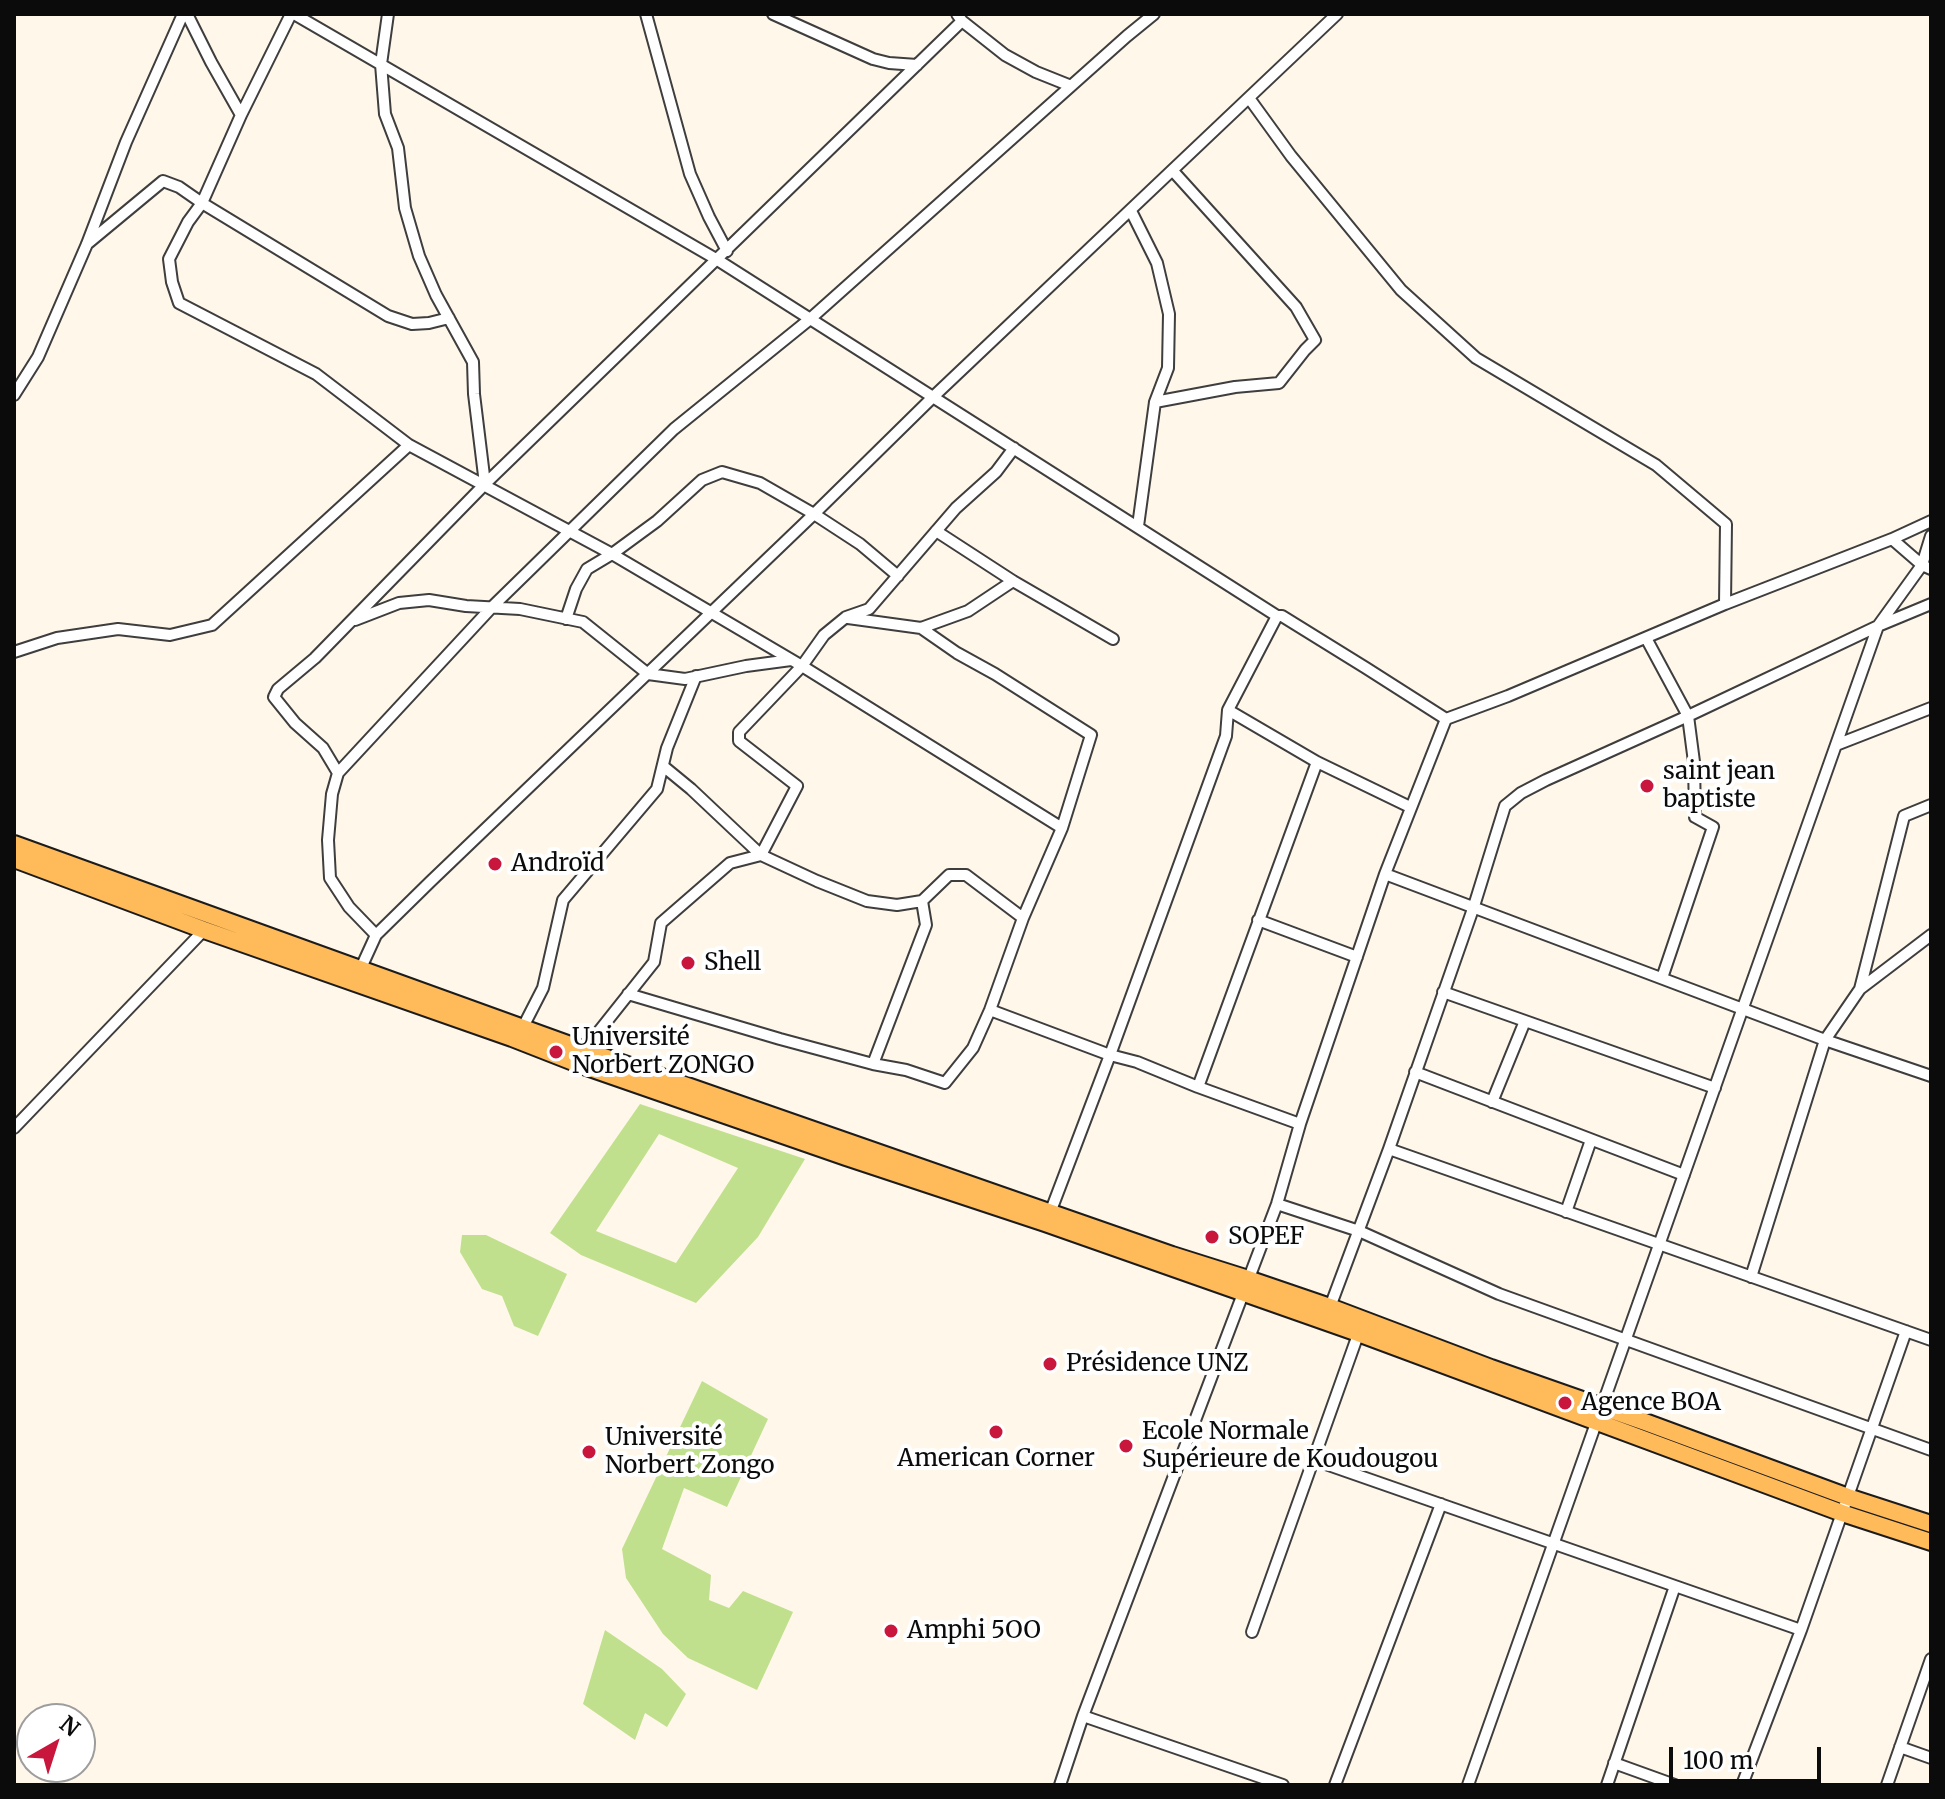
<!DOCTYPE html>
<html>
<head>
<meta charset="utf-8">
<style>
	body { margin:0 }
	#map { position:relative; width:1945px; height:1799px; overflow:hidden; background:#fff7ea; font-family:Merriweather,serif }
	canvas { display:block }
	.frame { position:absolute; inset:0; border:16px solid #0b0b0b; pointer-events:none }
	.north { position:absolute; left:16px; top:1703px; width:80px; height:80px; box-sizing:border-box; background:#fff; border:2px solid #9d9d9d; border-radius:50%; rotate:39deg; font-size:22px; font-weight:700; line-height:32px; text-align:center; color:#0b0b0b }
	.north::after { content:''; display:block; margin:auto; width:28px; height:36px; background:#c9163d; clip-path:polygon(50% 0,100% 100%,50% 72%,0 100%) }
	.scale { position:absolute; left:1669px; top:1747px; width:152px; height:36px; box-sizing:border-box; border:4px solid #0b0b0b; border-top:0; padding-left:10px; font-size:24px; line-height:28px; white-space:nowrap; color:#0b0b0b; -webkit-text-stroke:6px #fff; paint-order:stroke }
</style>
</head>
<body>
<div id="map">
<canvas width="1945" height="1799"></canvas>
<div class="frame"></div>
<div class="north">N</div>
<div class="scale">100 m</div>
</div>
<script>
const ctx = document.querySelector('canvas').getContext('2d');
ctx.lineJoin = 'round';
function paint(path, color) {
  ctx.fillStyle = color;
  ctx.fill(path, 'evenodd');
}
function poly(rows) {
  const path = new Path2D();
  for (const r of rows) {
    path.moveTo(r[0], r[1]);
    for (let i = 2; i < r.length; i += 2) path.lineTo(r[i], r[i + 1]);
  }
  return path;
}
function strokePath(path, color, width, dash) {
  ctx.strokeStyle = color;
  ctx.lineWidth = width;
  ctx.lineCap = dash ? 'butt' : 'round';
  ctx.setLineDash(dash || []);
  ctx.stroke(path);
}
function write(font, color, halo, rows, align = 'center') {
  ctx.font = font + ' Merriweather,serif';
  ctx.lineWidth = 8;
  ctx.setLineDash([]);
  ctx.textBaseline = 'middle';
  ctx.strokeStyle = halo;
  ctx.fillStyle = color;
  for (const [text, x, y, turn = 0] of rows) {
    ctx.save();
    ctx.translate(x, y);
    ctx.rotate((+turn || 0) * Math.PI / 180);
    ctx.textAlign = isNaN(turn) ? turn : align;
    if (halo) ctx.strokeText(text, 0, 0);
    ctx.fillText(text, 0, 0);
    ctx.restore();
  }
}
const forest = poly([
	[640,1104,805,1159,758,1237,696,1303,581,1255,550,1233],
	[659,1134,738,1168,676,1263,596,1231],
	[462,1235,486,1235,567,1274,538,1336,514,1326,502,1296,482,1289,460,1252],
	[702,1381,768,1419,727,1507,684,1488,662,1549,711,1575,709,1600,729,1608,743,1591,793,1612,757,1690,688,1658,663,1634,626,1578,622,1549],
	[605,1630,662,1669,686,1694,667,1727,645,1713,635,1740,583,1704]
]);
const minor = poly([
	[187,14,211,62,241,115,202,203,188,222,169,259,172,282,179,303,316,374,409,445,612,554,802,666,1062,828],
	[294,14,716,259,1277,616,1282,616,1366,668,1446,719],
	[388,14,381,64,385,114,398,148,405,208,419,256,436,295,473,362,474,394,485,484],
	[646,14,690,174,709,217,727,251],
	[773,14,873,59,889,63,917,65],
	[957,14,962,21,1005,55,1036,72,1071,86],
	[1249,98,1291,156,1401,290,1476,358,1656,465,1726,524,1725,604],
	[241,115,291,14],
	[1131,211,1157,263,1169,314,1168,368,1155,402,1138,526],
	[87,244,163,181,179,187,202,203,388,316,412,324,429,323,449,318],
	[14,395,38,357,87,244,126,142,183,14],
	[1155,402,1235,387,1279,383,1305,350,1315,340,1296,307,1173,171],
	[936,531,1013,581,1113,639],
	[1892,539,1922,565,1931,569],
	[848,618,921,628,968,611,1013,581],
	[566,619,576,589,587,569,612,554,657,521,702,480,722,472,760,483,814,514,860,544,898,576],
	[355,620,399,603,429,600,466,606,520,609,583,622,648,674,685,679,746,666,791,660],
	[1646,638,1688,716,1694,762,1695,817,1713,827,1662,978],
	[14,652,57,638,118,629,170,635,212,625,409,445],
	[1228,710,1277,616],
	[1836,745,1931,708],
	[663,766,691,789,761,855,817,881,867,901,897,905,922,901,949,875,966,875,1023,918],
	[338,773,492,607,674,429,810,319,1127,36,1154,14],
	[1385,874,1825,1040,1931,1076],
	[1258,920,1357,957],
	[376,935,349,907,330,878,328,840,332,794,338,773,323,748,295,723,274,697,278,689,315,658,485,484,962,21],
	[360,970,376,935,430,882,814,514,933,397,1337,14],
	[1860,989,1931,935],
	[1443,992,1715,1088],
	[628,994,780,1039,873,1064,926,925,922,901],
	[990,1010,1110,1055,1137,1062,1198,1087,1300,1124],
	[523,1027,543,988,563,900,657,789,667,748,696,676],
	[584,1050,654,962,661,923,730,863,761,855,797,786,739,741,739,732,802,666,824,635,846,617,869,609,956,508,996,472,1014,448],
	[873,1064,906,1070,945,1083,973,1048,990,1010,1023,918,1062,828,1091,735,995,674,957,653,921,628],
	[1415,1072,1684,1175],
	[1198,1087,1317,762],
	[1492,1102,1525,1021],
	[14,1128,206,928],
	[1389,1149,1931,1340],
	[1277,1204,1359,1231,1499,1294,1931,1450],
	[1566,1212,1591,1140],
	[1050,1213,1110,1055,1226,736,1228,710,1317,762,1410,807],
	[1751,1277,1825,1040,1860,989,1904,816,1931,805],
	[1330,1307,1389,1149,1474,906,1505,806,1521,793,1546,780,1688,716,1878,626,1931,604],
	[1314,1460,1801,1630],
	[1252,1632,1360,1329],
	[1083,1716,1283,1785],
	[1900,1747,1931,1758],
	[1614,1763,1675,1785],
	[1060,1785,1083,1716,1277,1204,1300,1124,1385,874,1446,719,1508,696,1725,604,1892,539,1931,521],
	[1335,1785,1441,1504],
	[1468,1785,1878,626,1922,565,1931,536],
	[1607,1785,1675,1586],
	[1742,1785,1801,1630,1906,1331],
	[1887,1785,1931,1659]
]);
const primary = poly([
	[14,844,584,1050,1172,1255,1248,1279,1330,1307,1491,1368,1645,1422,1848,1497,1931,1524],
	[14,859,204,930,512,1038,581,1065,846,1157,1045,1223,1358,1333,1842,1513,1931,1542]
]);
const markers = [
	[1647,786,8,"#c9163d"],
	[495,864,8,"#c9163d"],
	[688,963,8,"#c9163d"],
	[556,1052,8,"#c9163d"],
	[1212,1237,8,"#c9163d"],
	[1050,1364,8,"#c9163d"],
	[1565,1403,8,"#c9163d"],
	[996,1432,8,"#c9163d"],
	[1126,1446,8,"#c9163d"],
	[589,1452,8,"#c9163d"],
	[891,1631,8,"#c9163d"]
];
const poiNames = [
	["saint jean",1663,772],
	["baptiste",1663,800],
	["Androïd",511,864],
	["Shell",704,963],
	["Université",572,1038],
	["Norbert ZONGO",572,1066],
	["SOPEF",1228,1237],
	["Présidence UNZ",1066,1364],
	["Agence BOA",1581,1403],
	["Ecole Normale",1142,1432],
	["Supérieure de Koudougou",1142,1460],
	["Université",605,1438],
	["Norbert Zongo",605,1466],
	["American Corner",996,1459,"center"],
	["Amphi 5OO",907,1631]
];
paint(forest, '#c1e08d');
strokePath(minor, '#3e3e3e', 14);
strokePath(primary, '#1c1c1c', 20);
strokePath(minor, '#fff', 10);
strokePath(primary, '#ffba5a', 16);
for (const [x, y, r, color] of markers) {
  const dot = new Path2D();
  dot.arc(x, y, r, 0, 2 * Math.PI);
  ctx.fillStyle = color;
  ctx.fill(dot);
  strokePath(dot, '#fff', 3);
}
write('24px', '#0b0b0b', '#fff', poiNames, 'left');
</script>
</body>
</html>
